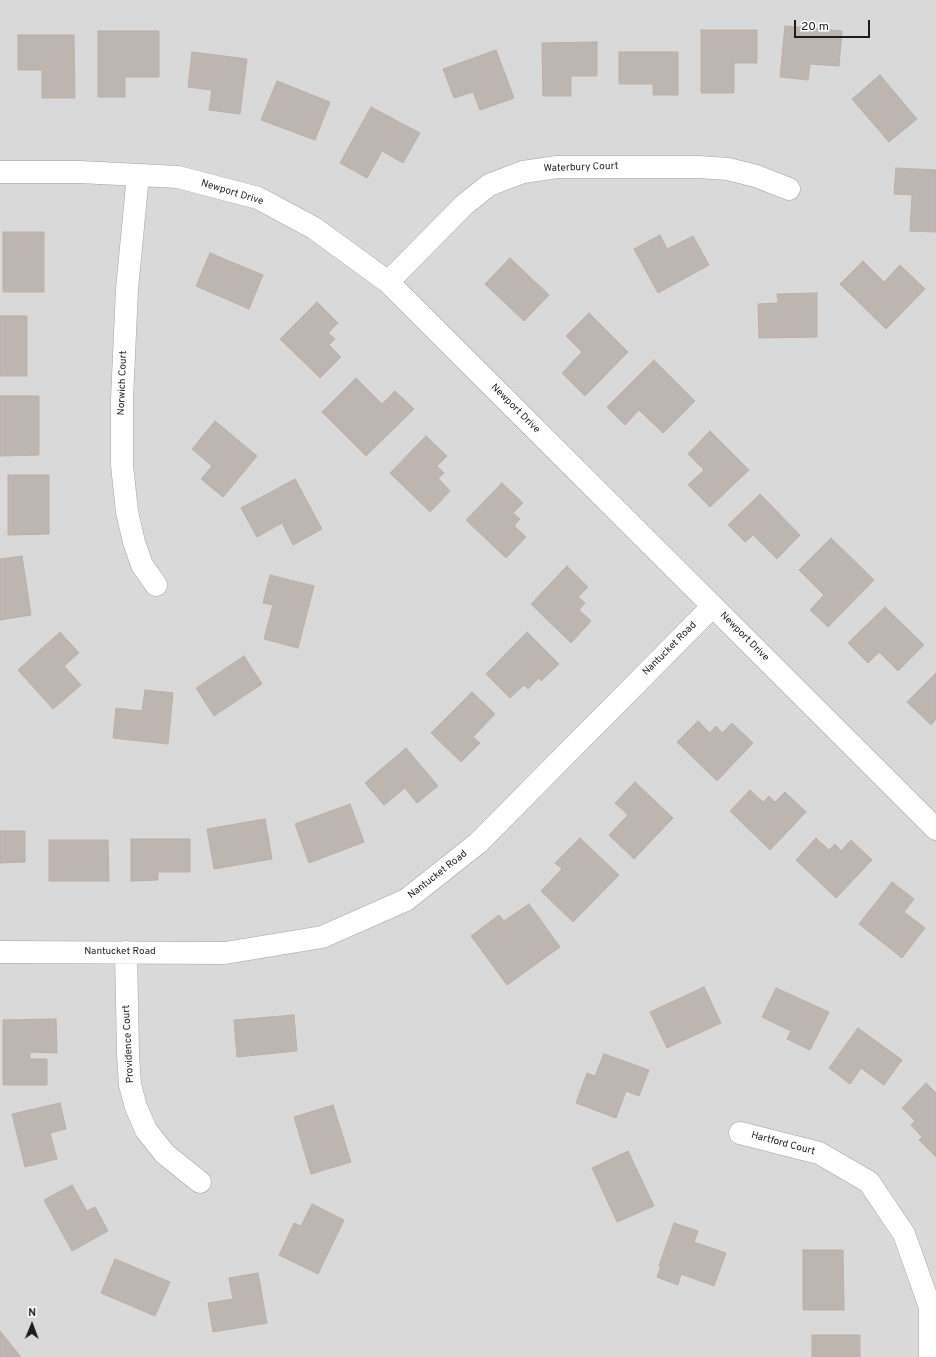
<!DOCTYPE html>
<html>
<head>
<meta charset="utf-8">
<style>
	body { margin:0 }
	#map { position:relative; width:936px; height:1357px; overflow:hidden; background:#ede9e2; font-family:Overpass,sans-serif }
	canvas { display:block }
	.north { position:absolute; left:12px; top:1305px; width:40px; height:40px; -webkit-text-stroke:3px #fff; paint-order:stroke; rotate:1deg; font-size:11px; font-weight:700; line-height:16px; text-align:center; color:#1c1c1c }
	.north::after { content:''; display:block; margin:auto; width:14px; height:18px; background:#1c1c1c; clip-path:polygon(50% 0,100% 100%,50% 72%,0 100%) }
	.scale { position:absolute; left:794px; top:20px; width:76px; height:18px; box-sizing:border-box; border:2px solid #1c1c1c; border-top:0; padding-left:5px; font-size:12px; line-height:14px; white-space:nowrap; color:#1c1c1c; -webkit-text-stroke:3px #fff; paint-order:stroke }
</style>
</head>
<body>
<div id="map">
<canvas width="936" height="1357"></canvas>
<div class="north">N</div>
<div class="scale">20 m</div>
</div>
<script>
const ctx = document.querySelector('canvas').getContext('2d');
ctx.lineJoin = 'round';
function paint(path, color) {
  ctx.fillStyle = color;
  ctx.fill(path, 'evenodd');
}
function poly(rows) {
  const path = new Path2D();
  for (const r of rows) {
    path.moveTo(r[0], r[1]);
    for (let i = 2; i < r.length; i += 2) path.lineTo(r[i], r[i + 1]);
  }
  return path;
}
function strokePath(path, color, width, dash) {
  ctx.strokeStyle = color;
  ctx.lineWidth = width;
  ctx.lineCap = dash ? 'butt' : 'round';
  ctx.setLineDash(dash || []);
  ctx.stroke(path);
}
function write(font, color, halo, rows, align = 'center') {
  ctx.font = font + ' Overpass,sans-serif';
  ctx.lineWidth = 4;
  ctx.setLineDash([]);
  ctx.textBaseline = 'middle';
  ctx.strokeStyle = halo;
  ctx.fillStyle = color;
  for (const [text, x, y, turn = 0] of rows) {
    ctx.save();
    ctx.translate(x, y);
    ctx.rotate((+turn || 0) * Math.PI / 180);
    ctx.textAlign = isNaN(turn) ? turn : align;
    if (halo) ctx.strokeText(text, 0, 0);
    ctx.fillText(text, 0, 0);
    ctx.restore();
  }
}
const residential = poly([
	[0,0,936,0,936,1357,0,1357]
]);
const building = poly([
	[785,26,842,31,839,66,810,64,808,80,780,77,785,26],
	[701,30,757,30,757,63,734,63,734,93,701,93,701,30],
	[98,31,159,31,159,77,125,77,125,97,98,97,98,31],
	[18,35,74,35,75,98,42,98,42,70,18,70,18,35],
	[597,42,597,76,571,76,571,96,543,96,542,43,597,42],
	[496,50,514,98,480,110,473,92,454,98,443,69,496,50],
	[192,52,247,59,240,114,209,110,212,90,188,87,192,52],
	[619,52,678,52,678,95,653,95,653,84,619,84,619,52],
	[880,75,917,119,889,142,852,99,880,75],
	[277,81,330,102,315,140,261,120,277,81],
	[371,107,420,133,403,163,382,151,367,178,340,163,371,107],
	[896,168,936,170,936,232,910,231,912,195,894,194,896,168],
	[3,232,44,232,44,292,3,292,3,232],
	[660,235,667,249,693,236,709,265,658,293,634,249,660,235],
	[210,253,263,275,249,309,196,286,210,253],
	[510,258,549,295,524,321,485,284,510,258],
	[863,261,884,282,900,265,925,289,886,329,840,284,863,261],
	[817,293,817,337,759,338,758,304,778,303,777,294,817,293],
	[317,302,338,323,328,333,335,339,329,345,341,357,320,378,280,339,317,302],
	[589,313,628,352,585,396,562,373,582,352,566,336,589,313],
	[0,316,27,316,27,376,0,376,0,316],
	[654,360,695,401,663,433,639,410,625,425,607,407,654,360],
	[356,378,382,404,395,391,414,409,366,456,322,412,356,378],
	[0,396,39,396,39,455,0,456,0,396],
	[215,421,257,456,223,497,201,479,212,466,192,449,215,421],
	[710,431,749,470,710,507,688,485,704,470,688,454,710,431],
	[426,436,447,456,437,466,444,473,438,478,450,491,430,512,390,473,426,436],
	[8,475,49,475,49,534,8,535,8,475],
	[295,479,322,529,293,545,282,523,257,537,241,508,295,479],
	[502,483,523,503,513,513,520,519,514,526,526,537,506,558,466,520,502,483],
	[760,494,800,535,777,559,753,535,745,542,728,525,760,494],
	[831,538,874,580,828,627,810,610,824,595,799,570,831,538],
	[22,556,31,615,0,620,0,559,22,556],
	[567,566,588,587,578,597,585,603,579,610,591,621,571,643,531,604,567,566],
	[270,575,314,586,298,648,264,639,273,605,263,603,270,575],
	[885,607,924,645,898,671,879,652,868,663,848,643,885,607],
	[60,632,79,653,64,666,81,685,53,709,18,670,60,632],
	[527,632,559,664,541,681,539,678,528,689,524,685,510,698,486,674,527,632],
	[244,656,262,684,214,716,196,688,244,656],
	[936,673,936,719,931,725,907,702,936,673],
	[145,690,173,693,168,744,113,738,116,708,142,711,145,690],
	[472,692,495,714,473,737,480,743,461,762,431,733,472,692],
	[698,721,710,733,716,726,722,733,732,723,753,743,717,781,677,742,698,721],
	[406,748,438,786,417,803,405,788,384,805,365,783,406,748],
	[635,782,673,818,634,859,609,835,628,815,615,803,635,782],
	[750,790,763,802,769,796,775,802,785,792,806,812,770,850,730,811,750,790],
	[350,804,364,842,309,863,295,824,350,804],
	[265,819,272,859,214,869,207,829,265,819],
	[0,831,25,831,25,862,0,863,0,831],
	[580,838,619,875,573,922,541,891,562,869,555,863,580,838],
	[816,838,829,850,835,844,841,851,851,840,872,860,836,898,796,860,816,838],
	[131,839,190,839,190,872,158,872,158,880,131,881,131,839],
	[49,840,108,840,109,881,49,881,49,840],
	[892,882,914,899,904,912,925,928,902,958,859,924,892,882],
	[529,904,560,947,507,985,471,936,499,915,504,921,529,904],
	[704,987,721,1023,667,1048,650,1012,704,987],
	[776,988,829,1012,810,1050,787,1039,791,1031,762,1017,776,988],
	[294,1015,297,1051,237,1057,234,1020,294,1015],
	[56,1019,57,1053,30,1052,30,1059,47,1059,47,1085,3,1085,3,1020,56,1019],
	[858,1028,902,1060,884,1085,861,1068,850,1084,829,1068,858,1028],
	[604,1054,649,1070,639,1096,626,1091,616,1118,576,1103,587,1073,595,1076,604,1054],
	[926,1083,936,1093,936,1157,919,1140,922,1137,911,1125,915,1121,902,1108,926,1083],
	[60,1103,66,1129,50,1133,57,1159,25,1167,12,1114,60,1103],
	[333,1105,351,1162,311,1174,294,1117,333,1105],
	[628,1151,654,1206,617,1222,592,1168,628,1151],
	[72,1185,87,1211,95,1207,108,1231,72,1251,44,1200,72,1185],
	[312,1204,344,1220,318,1274,279,1255,294,1223,301,1226,312,1204],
	[674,1223,698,1231,694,1242,726,1253,714,1286,681,1274,678,1285,657,1277,661,1266,659,1266,674,1223],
	[803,1250,843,1250,844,1310,803,1310,803,1250],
	[115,1259,170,1282,155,1316,101,1293,115,1259],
	[258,1273,267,1323,213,1332,208,1303,233,1299,229,1278,258,1273],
	[0,1331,21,1357,0,1357,0,1331],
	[812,1335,860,1335,860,1357,812,1357,812,1335]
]);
const minor = poly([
	[0,172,80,172,178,177,258,198,314,228,388,282,936,829],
	[138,175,127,289,122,399,122,465,127,512,134,542,142,565,156,585],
	[388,282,464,205,489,185,523,172,557,167,698,167,728,169,756,176,789,189],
	[0,952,225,953,322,937,406,900,478,843,713,606],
	[126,952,128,1054,130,1085,136,1107,146,1130,165,1154,200,1182],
	[740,1133,819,1153,869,1182,904,1234,930,1307,930,1357]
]);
const streetNames = [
	["Waterbury Court",581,168,-2],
	["Newport Drive",232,193,17],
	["Norwich Court",123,383,-88],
	["Newport Drive",515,409,45],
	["Newport Drive",744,637,45],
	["Nantucket Road",670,649,-45],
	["Nantucket Road",438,875,-38],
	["Nantucket Road",120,952],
	["Providence Court",129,1044,-93],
	["Hartford Court",783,1144,15]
];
paint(residential, '#dad9d9');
paint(building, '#bdb5af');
strokePath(building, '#beafa6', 1);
strokePath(minor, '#a3a3a3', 23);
strokePath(minor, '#fff', 22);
write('10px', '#1c1c1c', '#fff', streetNames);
</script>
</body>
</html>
